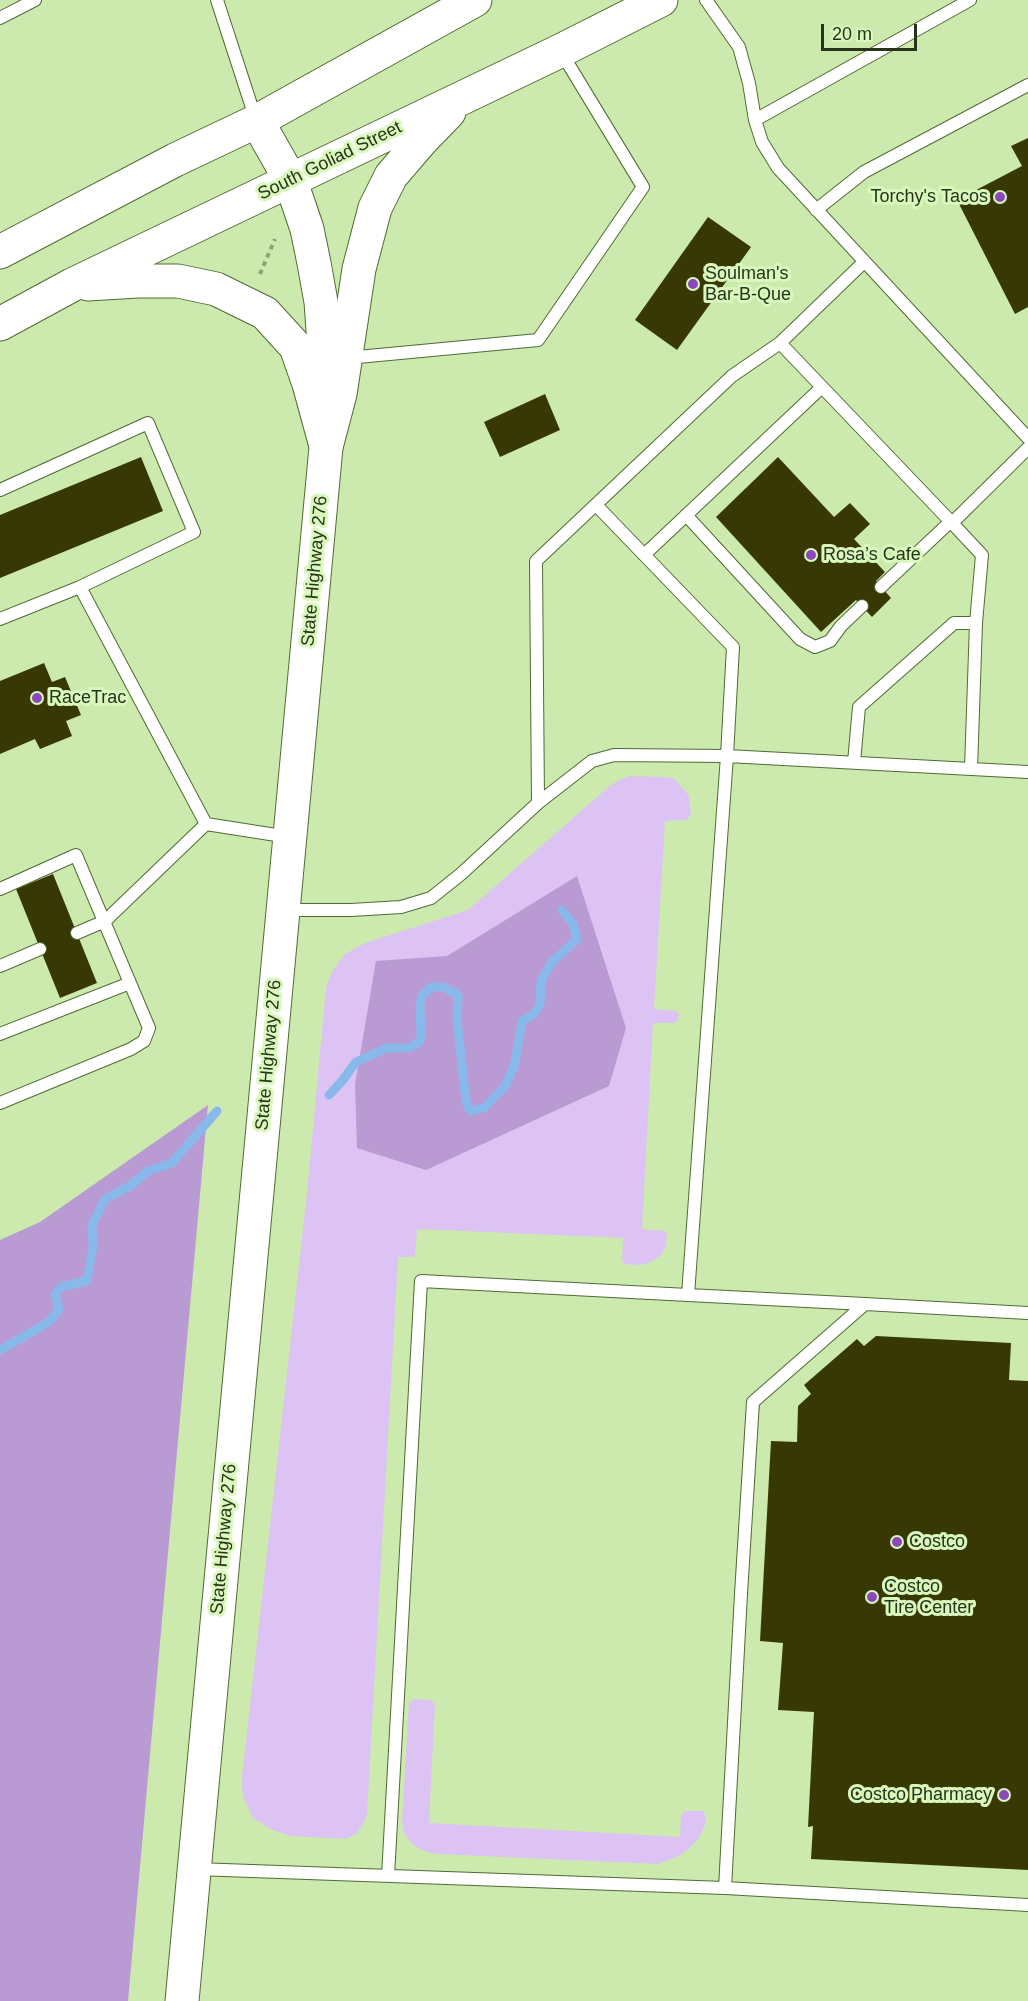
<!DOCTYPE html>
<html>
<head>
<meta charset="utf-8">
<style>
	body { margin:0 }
	#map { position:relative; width:1028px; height:2001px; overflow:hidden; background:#cceaae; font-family:Helvetica,sans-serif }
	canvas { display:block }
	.scale { position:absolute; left:821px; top:24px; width:96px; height:27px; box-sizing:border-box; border:3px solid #28331c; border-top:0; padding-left:8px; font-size:18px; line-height:21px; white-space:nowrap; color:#28331c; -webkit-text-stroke:4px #d9f8bb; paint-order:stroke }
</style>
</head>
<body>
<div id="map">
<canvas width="1028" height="2001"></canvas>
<div class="scale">20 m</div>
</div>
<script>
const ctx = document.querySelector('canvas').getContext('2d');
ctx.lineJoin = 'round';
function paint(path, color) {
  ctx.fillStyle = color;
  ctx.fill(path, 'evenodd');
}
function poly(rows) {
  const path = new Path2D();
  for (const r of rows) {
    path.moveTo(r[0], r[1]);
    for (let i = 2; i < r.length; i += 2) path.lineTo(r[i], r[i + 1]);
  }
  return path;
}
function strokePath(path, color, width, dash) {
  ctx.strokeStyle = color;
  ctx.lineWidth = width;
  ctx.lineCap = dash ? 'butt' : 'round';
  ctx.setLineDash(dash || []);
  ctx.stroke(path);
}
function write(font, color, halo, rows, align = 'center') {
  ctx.font = font + ' Helvetica,sans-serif';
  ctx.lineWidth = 6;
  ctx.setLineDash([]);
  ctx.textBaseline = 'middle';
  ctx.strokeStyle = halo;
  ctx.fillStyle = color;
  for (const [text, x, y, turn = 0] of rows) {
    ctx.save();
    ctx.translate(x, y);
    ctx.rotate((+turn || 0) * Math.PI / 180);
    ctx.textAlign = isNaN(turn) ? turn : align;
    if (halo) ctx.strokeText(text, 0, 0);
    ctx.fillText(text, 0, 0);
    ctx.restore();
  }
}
const green = poly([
	[629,776,666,777,675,779,689,796,690,806,691,814,687,820,665,821,654,1009,676,1011,679,1014,678,1021,674,1023,653,1023,642,1229,664,1231,667,1234,666,1247,660,1256,651,1262,640,1265,625,1264,622,1260,623,1238,417,1229,415,1255,412,1257,398,1257,367,1814,363,1825,356,1834,345,1839,291,1836,270,1829,253,1818,244,1799,241,1786,307,1193,326,987,333,970,345,954,365,943,468,910,612,784],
	[415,1699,431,1700,435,1704,429,1823,680,1837,681,1814,685,1811,704,1811,706,1823,700,1836,690,1848,679,1856,658,1864,436,1854,421,1850,412,1844,404,1833,402,1822,409,1702]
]);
const forest = poly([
	[577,876,626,1028,609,1086,426,1170,357,1148,355,1084,376,961,447,956],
	[208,1105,128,2001,0,2001,0,1240,40,1222]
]);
const stream = poly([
	[329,1095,342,1081,356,1062,387,1048,408,1048,418,1043,421,1037,420,1004,422,996,431,987,443,987,458,995,457,1020,466,1102,470,1111,484,1108,506,1085,515,1063,522,1021,533,1015,540,1005,541,981,552,962,577,939,573,924,562,910],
	[0,1350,49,1322,59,1309,55,1295,61,1287,87,1281,93,1246,92,1225,105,1199,130,1186,148,1171,172,1163,217,1111]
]);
const building = poly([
	[1028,138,1028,307,1015,314,957,200,1022,166,1011,146],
	[708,217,751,247,677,350,635,320],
	[545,394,560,430,500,457,484,422],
	[141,457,163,511,0,578,0,515],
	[778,457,834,517,850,503,870,524,854,539,885,572,876,581,891,598,872,617,856,600,821,632,716,517],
	[44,663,52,682,65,677,81,715,66,721,72,736,40,749,35,739,0,754,0,681],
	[53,874,97,983,60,998,16,889],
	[876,1336,1011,1343,1009,1380,1028,1381,1028,1870,811,1859,813,1826,808,1827,814,1712,778,1710,783,1643,760,1641,771,1441,797,1442,798,1406,811,1394,804,1385,857,1339,864,1346]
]);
const path = poly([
	[260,274,275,239]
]);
const lane = poly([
	[217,0,256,120],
	[706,0,739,47,749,83,755,120,762,142,778,168,1028,438],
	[0,18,35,0],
	[755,120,970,0],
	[816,210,864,172,1028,85],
	[780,343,952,523],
	[347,358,538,340,643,187,561,52],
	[0,490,148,423,194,532,80,587,206,824,289,837],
	[686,515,800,639,815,647,830,641,841,626,862,606],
	[644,555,822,387],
	[881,587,950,522],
	[0,619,80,587],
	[854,762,859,707,954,623,976,623],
	[971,769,976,623,982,555,952,523,1028,448],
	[538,803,536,561,732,376,780,343,864,262],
	[0,889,76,855,149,1028,144,1041,131,1049,0,1103],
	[285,910,351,910,401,907,431,898,461,874,538,803,592,761,614,755,727,756,1028,772],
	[77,933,105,921,206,824],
	[0,966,40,949],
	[0,1034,130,983],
	[688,1295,865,1304],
	[196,1869,725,1888,1028,1905],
	[388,1876,421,1281,688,1295,727,756,733,647,597,506],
	[725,1888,741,1594,753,1402,865,1304,1028,1313]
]);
const secondary = poly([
	[182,2001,326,447,324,344,321,302,314,263,307,229,290,179,257,121]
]);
const primary = poly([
	[0,252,175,160,257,121,475,0],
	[88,284,138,281,178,281,216,289,265,313,296,347,309,384,326,446],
	[0,324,72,285,560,51,661,0],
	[326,447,340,394,359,269,375,208,391,176,421,141,449,112]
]);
const markers = [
	[1000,197,6,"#8c47ba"],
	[693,284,6,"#8c47ba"],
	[811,555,6,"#8c47ba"],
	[37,698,6,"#8c47ba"],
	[897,1542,6,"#8c47ba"],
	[872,1597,6,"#8c47ba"],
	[1004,1795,6,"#8c47ba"]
];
const streetNames = [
	["South Goliad Street",330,161,-26],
	["State Highway 276",315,571,-85],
	["State Highway 276",269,1055,-85],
	["State Highway 276",224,1539,-85]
];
const poiNames = [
	["Torchy's Tacos",988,197,"right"],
	["Soulman's",705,274],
	["Bar-B-Que",705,295],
	["Rosa’s Cafe",823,555],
	["RaceTrac",49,698],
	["Costco",909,1542],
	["Costco",884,1587],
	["Tire Center",884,1608],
	["Costco Pharmacy",992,1795,"right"]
];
paint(green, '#ddc3f3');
paint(forest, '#ba9ad3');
strokePath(stream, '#88b9ea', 9);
paint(building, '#383804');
strokePath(lane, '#516a33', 14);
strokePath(secondary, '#516a33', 35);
strokePath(primary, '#516a33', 35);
strokePath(path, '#8da376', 4, [4.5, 4.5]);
strokePath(lane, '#fff', 12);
strokePath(secondary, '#fff', 33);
strokePath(primary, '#fff', 33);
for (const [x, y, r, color] of markers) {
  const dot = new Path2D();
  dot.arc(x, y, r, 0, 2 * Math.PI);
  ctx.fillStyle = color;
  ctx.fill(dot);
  strokePath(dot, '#d9f8bb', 2);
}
write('18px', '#28331c', '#d9f8bb', streetNames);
write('18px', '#28331c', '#d9f8bb', poiNames, 'left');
</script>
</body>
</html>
